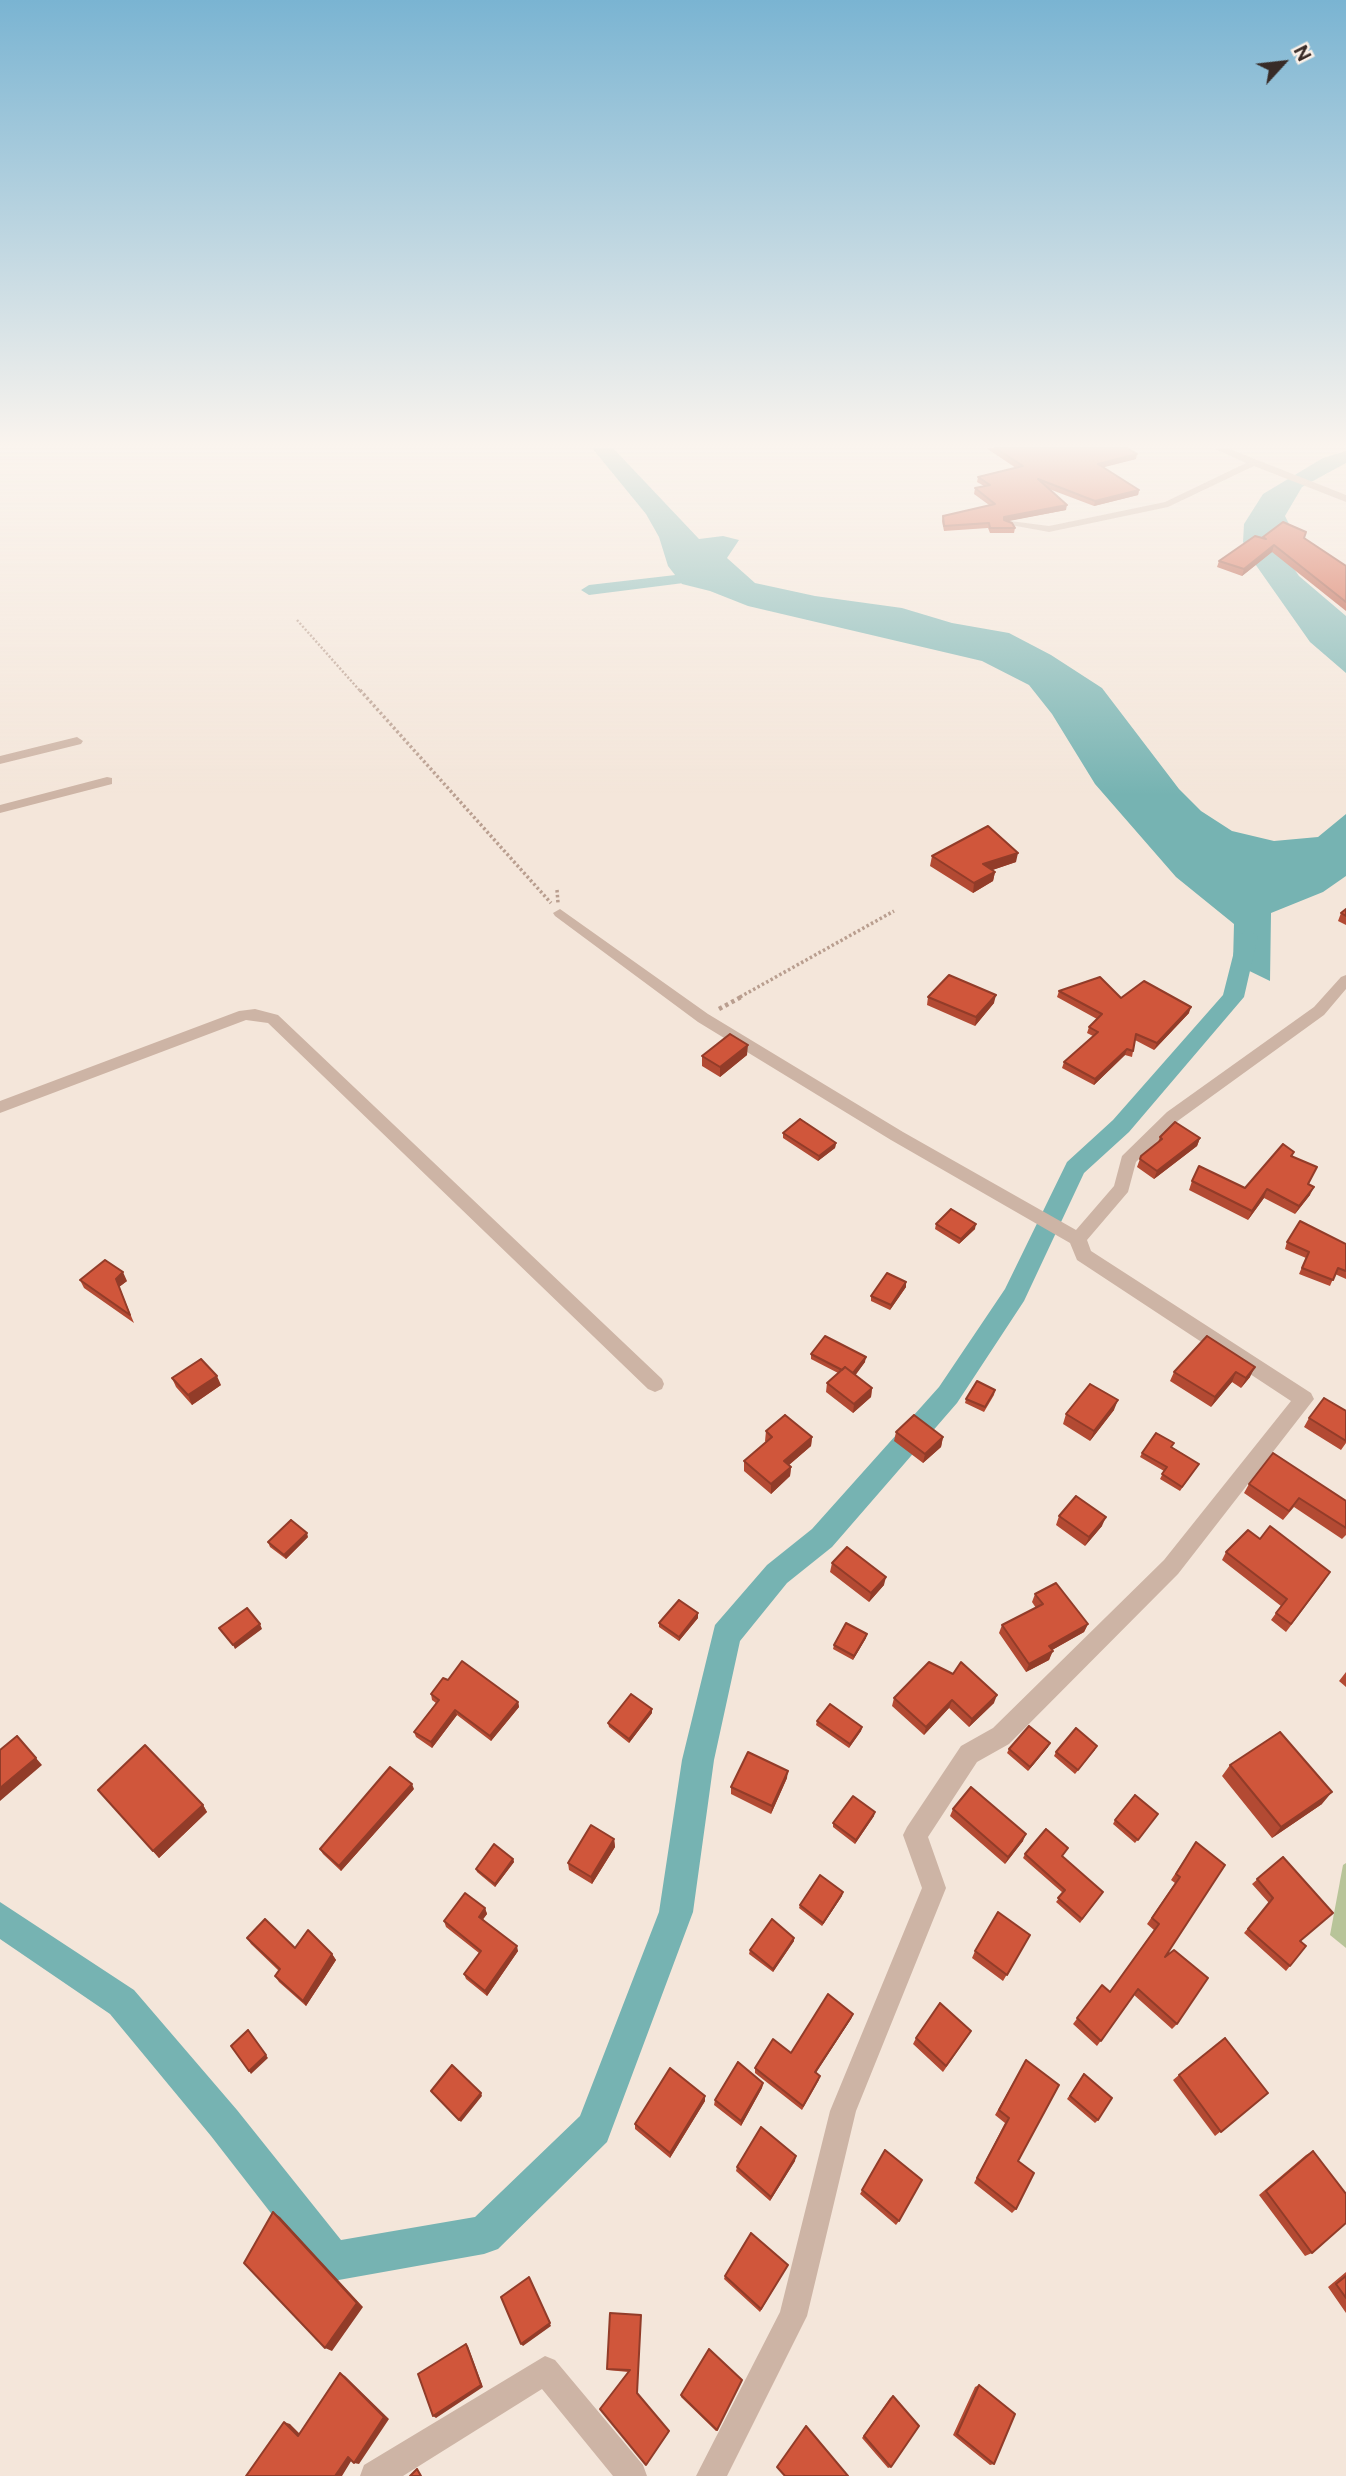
<!DOCTYPE html>
<html>
<head>
<meta charset="utf-8">
<style>
	body { margin:0 }
	#map { position:relative; width:1346px; height:2476px; overflow:hidden; background:#f4e6da; font-family:Figtree,sans-serif }
	canvas { display:block }
	.north { position:absolute; left:1248px; top:28px; width:70px; height:70px; -webkit-text-stroke:5px #fbf0e7; paint-order:stroke; rotate:63deg; font-size:19px; font-weight:700; line-height:28px; text-align:center; color:#382b27 }
	.north::after { content:''; display:block; margin:auto; width:24px; height:32px; background:#382b27; clip-path:polygon(50% 0,100% 100%,50% 72%,0 100%) }
</style>
</head>
<body>
<div id="map">
<canvas width="1346" height="2476"></canvas>
<div class="north">N</div>
</div>
<script>
const ctx = document.querySelector('canvas').getContext('2d');
ctx.lineJoin = 'round';
function paint(path, color) {
  ctx.fillStyle = color;
  ctx.fill(path, 'evenodd');
}
function poly(rows) {
  const path = new Path2D();
  for (const r of rows) {
    path.moveTo(r[0], r[1]);
    for (let i = 2; i < r.length; i += 2) path.lineTo(r[i], r[i + 1]);
  }
  return path;
}
function strokePath(path, color, width, dash) {
  ctx.strokeStyle = color;
  ctx.lineWidth = width;
  ctx.lineCap = dash ? 'butt' : 'round';
  ctx.setLineDash(dash || []);
  ctx.stroke(path);
}
const green = poly([
	[1346,1863,1346,1948,1330,1935,1343,1865]
]);
const water = poly([
	[592,448,613,448,699,539,723,536,739,540,727,558,755,583,815,596,902,608,952,623,1009,633,1051,655,1102,688,1179,789,1201,811,1232,831,1274,841,1318,837,1346,814,1346,876,1323,892,1271,913,1270,981,1233,963,1234,924,1176,877,1095,784,1052,714,1029,685,982,661,748,606,710,591,682,584,668,566,659,537,646,514],
	[1346,451,1346,463,1302,487,1285,516,1298,542,1290,563,1299,576,1346,616,1346,673,1310,642,1253,561,1243,542,1244,524,1263,494,1323,458]
]);
const canal = poly([
	[710,571,718,576,715,579,589,595,581,590,589,585,710,571],
	[1248,930,1258,936,1244,997,1129,1132,1084,1173,1024,1301,957,1403,832,1547,787,1583,740,1641,714,1760,693,1912,607,2142,498,2249,484,2254,333,2281,319,2275,211,2136,110,2014,0,1939,0,1902,134,1990,237,2110,341,2240,475,2217,580,2116,659,1912,682,1760,715,1625,767,1565,812,1529,939,1387,1005,1289,1067,1162,1113,1120,1223,995,1238,936,1248,930]
]);
const pathFar2 = poly([
	[297,620,361,692]
]);
const pathFar1 = poly([
	[360,690,551,903],
	[557,890,558,903],
	[740,997,894,911]
]);
const path = poly([
	[719,1009,743,996]
]);
const minor = poly([
	[1213,448,1227,448,1346,495,1346,502,1254,466,1168,507,1049,532,1005,524,1010,521,1049,526,1165,502,1246,463,1213,448],
	[77,737,83,741,81,744,0,764,0,756,77,737],
	[107,777,112,778,112,784,0,813,0,805,107,777],
	[560,909,708,1014,903,1132,1076,1230,1114,1186,1122,1156,1167,1112,1314,1007,1341,977,1346,975,1346,989,1324,1015,1179,1120,1136,1162,1128,1192,1087,1240,1091,1251,1311,1393,1314,1399,1178,1574,1009,1744,977,1762,928,1837,946,1888,856,2111,807,2316,727,2476,696,2476,780,2312,830,2111,922,1888,903,1835,907,1827,961,1746,993,1728,1164,1560,1291,1401,1077,1260,1070,1243,891,1140,698,1022,555,916,553,913,560,909],
	[255,1009,278,1015,662,1379,664,1384,662,1389,655,1392,648,1389,268,1023,246,1020,0,1113,0,1101,239,1011,255,1009],
	[545,2356,555,2360,643,2465,647,2476,613,2476,542,2389,403,2476,360,2476,364,2465,545,2356]
]);
const wall = poly([
	[986,448,1127,448,1136,459,1103,467,1139,490,1138,495,1094,506,1049,489,1066,510,1007,521,1015,528,1014,533,990,533,988,528,944,531,942,521,943,516,989,505,974,494,975,488,984,486,977,482,978,477,1016,468],
	[1263,537,1304,538,1346,566,1346,611,1272,552,1242,576,1217,567,1219,561,1262,538],
	[932,856,1016,862,992,870,995,872,993,881,973,893,930,866],
	[1346,909,1346,925,1338,921,1341,913],
	[1059,991,1121,998,1189,1013,1154,1050,1135,1040,1132,1057,1125,1055,1094,1085,1062,1068,1064,1062,1093,1036,1087,1033,1089,1027,1097,1019,1057,997],
	[928,997,994,1003,975,1026,927,1005],
	[747,1055,720,1077,702,1066,702,1056],
	[783,1133,836,1143,835,1148,818,1161,783,1138],
	[1160,1137,1200,1138,1197,1146,1154,1179,1137,1167,1141,1156,1158,1142],
	[1294,1152,1292,1157,1308,1184,1310,1195,1295,1214,1264,1198,1248,1220,1189,1190,1192,1181,1245,1188],
	[936,1224,975,1229,959,1244,935,1229],
	[1287,1242,1346,1244,1346,1279,1335,1274,1330,1286,1299,1274,1306,1258,1285,1249],
	[80,1280,127,1281,119,1287,134,1323,84,1288],
	[906,1282,906,1287,890,1310,871,1301,871,1296],
	[1207,1336,1250,1377,1241,1388,1232,1382,1211,1407,1170,1381,1174,1372],
	[811,1354,865,1362,855,1375,872,1388,871,1397,853,1413,826,1392,827,1383,838,1373,811,1359],
	[172,1378,221,1385,192,1405,176,1387],
	[995,1390,994,1395,984,1412,965,1403,966,1399],
	[1114,1410,1090,1441,1063,1424,1066,1414],
	[1346,1411,1346,1443,1341,1450,1304,1427,1309,1418],
	[766,1431,812,1437,811,1446,789,1465,791,1467,790,1476,771,1494,744,1471,744,1461,766,1442,765,1441],
	[896,1432,943,1437,941,1447,923,1463,894,1441],
	[1172,1447,1199,1464,1180,1491,1160,1479,1164,1471,1140,1457,1142,1453],
	[1249,1484,1346,1501,1346,1535,1342,1539,1294,1507,1283,1520,1244,1493],
	[1059,1516,1102,1526,1085,1546,1056,1525],
	[308,1537,286,1559,270,1547,268,1542],
	[1226,1552,1325,1580,1286,1632,1271,1620,1281,1606,1222,1560],
	[832,1563,884,1585,869,1602,830,1572],
	[1035,1594,1088,1624,1084,1632,1052,1650,1049,1660,1026,1672,999,1633,1002,1625,1036,1608,1032,1602],
	[698,1618,679,1641,659,1627,659,1623],
	[866,1638,853,1660,833,1649,834,1645],
	[1346,1672,1346,1687,1339,1681],
	[953,1674,994,1703,969,1727,949,1708,924,1735,892,1706,894,1698],
	[448,1680,518,1702,519,1707,491,1741,457,1715,432,1748,416,1737,414,1732,436,1703,432,1700,431,1694],
	[652,1713,629,1743,609,1727,608,1723],
	[817,1721,862,1727,861,1731,849,1748,816,1725],
	[1048,1747,1028,1771,1007,1753,1009,1749],
	[1095,1750,1075,1774,1054,1756,1056,1752],
	[1230,1765,1322,1804,1272,1838,1222,1776],
	[787,1778,771,1814,731,1794,731,1787],
	[414,1789,341,1871,323,1854,320,1849],
	[98,1790,203,1805,207,1812,159,1858],
	[953,1809,1023,1841,1005,1864,950,1816],
	[1158,1814,1135,1843,1113,1824,1115,1820],
	[874,1816,855,1844,833,1827,833,1823],
	[614,1839,615,1847,592,1884,569,1870,568,1863],
	[1196,1842,1165,1957,1177,2024,1172,2029,1134,1995,1097,2046,1073,2024,1102,1985,1110,1992,1154,1930,1147,1924,1175,1883,1171,1880],
	[1068,1848,1062,1856,1103,1892,1080,1923,1056,1902,1063,1893,1023,1858,1025,1854],
	[1283,1857,1301,1941,1290,1966,1286,1971,1244,1933,1269,1903,1252,1884],
	[513,1859,514,1862,495,1887,477,1872,476,1869],
	[842,1896,822,1926,799,1908,800,1905],
	[485,1908,487,1914,483,1919,518,1951,487,1996,466,1979,464,1974,479,1953,446,1927,444,1921],
	[1030,1935,1003,1981,972,1958,975,1951],
	[247,1938,295,1948,332,1954,336,1960,306,2006,279,1982,275,1976,279,1971,251,1944],
	[794,1938,794,1941,773,1972,749,1954,750,1950],
	[853,2014,851,2019,816,2072,819,2080,802,2110,755,2073,755,2068,791,2053],
	[968,2036,943,2072,913,2044,916,2038],
	[1026,2060,1018,2161,1016,2209,1012,2213,974,2183,1005,2123,995,2115],
	[1084,2074,1098,2120,1095,2123,1067,2099],
	[1179,2075,1268,2093,1215,2136,1173,2080],
	[763,2083,762,2088,741,2126,714,2105,715,2100],
	[705,2096,705,2101,670,2158,635,2129,635,2124],
	[885,2150,899,2221,896,2225,860,2194],
	[1313,2151,1312,2253,1305,2256,1259,2195,1306,2155],
	[795,2161,770,2201,736,2171,737,2167],
	[788,2265,760,2312,724,2279,725,2276],
	[1346,2272,1346,2313,1328,2287],
	[610,2313,637,2393,669,2432,646,2465,600,2409,628,2372,608,2370,607,2369],
	[742,2380,716,2431,681,2397,681,2395],
	[979,2385,994,2464,990,2465,953,2435,975,2387],
	[893,2396,891,2467,888,2468,862,2438,890,2398]
]);
const shadedWall = poly([
	[1137,454,1136,459,1097,469,1098,464],
	[1139,490,1138,495,1094,506,1095,501],
	[1067,505,1066,510,1004,522,1004,517],
	[1274,545,1272,552,1242,576,1244,569],
	[1018,853,1016,862,981,874,983,864],
	[995,872,993,881,973,893,974,883],
	[996,995,994,1003,975,1026,976,1017],
	[1191,1007,1189,1013,1154,1050,1157,1043],
	[748,1045,747,1055,720,1077,720,1067],
	[1127,1049,1125,1055,1094,1085,1095,1079],
	[1200,1138,1197,1146,1154,1179,1157,1171],
	[836,1143,835,1148,818,1161,819,1156],
	[1314,1187,1310,1195,1295,1214,1299,1206],
	[1267,1189,1264,1198,1248,1220,1252,1211],
	[976,1224,975,1229,959,1244,961,1239],
	[123,1272,127,1281,119,1287,134,1323,116,1279],
	[906,1282,906,1287,890,1310,891,1305],
	[866,1357,865,1362,852,1380,852,1375],
	[1255,1367,1250,1377,1241,1388,1246,1378],
	[1236,1372,1232,1382,1211,1407,1215,1397],
	[217,1376,221,1385,192,1405,188,1395],
	[872,1388,871,1397,853,1413,854,1404],
	[1118,1400,1114,1410,1090,1441,1094,1431],
	[812,1437,811,1446,783,1470,784,1461],
	[943,1437,941,1447,923,1463,925,1454],
	[791,1467,790,1476,771,1494,771,1484],
	[1106,1517,1102,1526,1085,1546,1089,1537],
	[307,1533,308,1537,286,1559,284,1555],
	[886,1577,884,1585,869,1602,871,1593],
	[698,1613,698,1618,679,1641,679,1637],
	[260,1624,262,1629,235,1649,233,1645],
	[1088,1624,1084,1632,1045,1654,1049,1646],
	[867,1634,866,1638,853,1660,854,1656],
	[1053,1651,1049,1660,1026,1672,1029,1664],
	[997,1695,994,1703,969,1727,972,1719],
	[952,1700,949,1708,924,1735,926,1727],
	[518,1702,519,1707,491,1741,490,1736],
	[652,1709,652,1713,629,1743,629,1739],
	[455,1710,457,1715,432,1748,431,1742],
	[862,1727,861,1731,849,1748,850,1744],
	[1050,1743,1048,1747,1028,1771,1030,1767],
	[36,1758,42,1765,0,1801,0,1788],
	[788,1771,787,1778,771,1814,772,1806],
	[412,1784,414,1789,341,1871,339,1866],
	[1332,1792,1322,1804,1272,1838,1281,1827],
	[203,1805,207,1812,159,1858,153,1851],
	[875,1812,874,1816,855,1844,856,1840],
	[1026,1834,1023,1841,1005,1864,1008,1857],
	[614,1839,615,1847,592,1884,591,1877],
	[513,1859,514,1862,495,1887,495,1884],
	[843,1892,842,1896,822,1926,823,1923],
	[485,1908,487,1914,481,1922,479,1917],
	[794,1938,794,1941,773,1972,773,1969],
	[517,1946,518,1951,487,1996,485,1991],
	[332,1954,336,1960,306,2006,303,2001],
	[853,2014,851,2019,814,2076,815,2072],
	[248,2030,268,2058,251,2074,249,2071],
	[763,2083,762,2088,741,2126,741,2121],
	[481,2093,482,2096,461,2122,459,2120],
	[705,2096,705,2101,670,2158,670,2153],
	[796,2156,795,2161,770,2201,771,2197],
	[273,2212,280,2217,363,2307,332,2351,325,2348],
	[529,2277,551,2326,523,2346,521,2344],
	[466,2344,468,2346,483,2387,436,2418,433,2416],
	[340,2373,345,2376,389,2419,359,2464,354,2463],
	[284,2422,290,2424,304,2438,298,2436],
	[348,2457,353,2458,342,2476,335,2476]
]);
const building = poly([
	[995,448,1127,448,1137,454,1098,464,1139,490,1095,501,1038,479,1067,505,1004,517,1004,520,1012,523,1015,528,990,528,989,523,944,526,943,516,995,504,975,488,990,485,978,477,1023,466,995,448],
	[1283,522,1306,532,1304,538,1346,566,1346,602,1274,545,1244,569,1219,561,1255,536,1266,539,1263,537,1283,522],
	[988,826,1018,853,983,864,995,872,974,883,932,856,988,826],
	[1346,909,1346,916,1341,913,1346,909],
	[949,975,996,995,976,1017,928,997,949,975],
	[1100,977,1121,998,1144,981,1191,1007,1157,1043,1136,1034,1133,1051,1127,1049,1095,1079,1064,1062,1098,1032,1089,1027,1102,1014,1059,991,1100,977],
	[730,1034,748,1045,720,1067,702,1056,730,1034],
	[800,1119,836,1143,819,1156,783,1133,800,1119],
	[1175,1122,1200,1138,1157,1171,1140,1159,1141,1156,1162,1139,1160,1137,1175,1122],
	[1283,1144,1294,1152,1291,1156,1317,1167,1308,1184,1314,1187,1299,1206,1267,1189,1252,1211,1192,1181,1199,1166,1245,1188,1283,1144],
	[951,1209,976,1224,961,1239,936,1224,951,1209],
	[1300,1221,1346,1244,1346,1271,1338,1268,1333,1280,1302,1268,1309,1252,1287,1242,1300,1221],
	[105,1260,123,1272,116,1279,130,1315,80,1280,105,1260],
	[887,1273,906,1282,891,1305,871,1296,887,1273],
	[825,1336,866,1357,853,1373,845,1367,842,1370,811,1354,825,1336],
	[1207,1336,1255,1367,1246,1378,1236,1372,1215,1397,1174,1372,1207,1336],
	[201,1359,217,1376,188,1395,172,1378,201,1359],
	[845,1367,872,1388,854,1404,827,1383,845,1367],
	[977,1381,995,1390,985,1407,966,1399,977,1381],
	[1090,1384,1118,1400,1094,1431,1066,1414,1090,1384],
	[1324,1398,1346,1411,1346,1441,1309,1418,1324,1398],
	[785,1415,812,1437,784,1461,791,1467,771,1484,744,1461,772,1437,766,1431,785,1415],
	[914,1415,943,1437,925,1454,896,1432,914,1415],
	[1156,1433,1174,1443,1171,1447,1199,1464,1182,1487,1162,1474,1167,1467,1142,1453,1156,1433],
	[1273,1453,1346,1501,1346,1528,1299,1498,1289,1511,1249,1484,1273,1453],
	[1076,1496,1106,1517,1089,1537,1059,1516,1076,1496],
	[291,1520,307,1533,284,1555,268,1542,291,1520],
	[1270,1526,1330,1572,1291,1624,1276,1613,1287,1599,1226,1552,1248,1530,1260,1539,1270,1526],
	[847,1547,886,1577,871,1593,832,1563,847,1547],
	[1056,1583,1088,1624,1049,1646,1053,1651,1029,1664,1002,1625,1043,1604,1035,1594,1056,1583],
	[679,1600,698,1613,679,1637,659,1623,679,1600],
	[247,1608,260,1624,233,1645,219,1628,247,1608],
	[846,1623,867,1634,854,1656,834,1645,846,1623],
	[462,1661,518,1702,490,1736,455,1710,431,1742,414,1732,439,1700,431,1694,443,1678,448,1680,462,1661],
	[929,1662,953,1674,961,1662,997,1695,972,1719,952,1700,926,1727,894,1698,929,1662],
	[631,1694,652,1709,629,1739,608,1723,631,1694],
	[830,1704,862,1727,850,1744,817,1721,830,1704],
	[1029,1726,1050,1743,1030,1767,1009,1749,1029,1726],
	[1076,1728,1097,1746,1078,1770,1056,1752,1076,1728],
	[1280,1732,1332,1792,1281,1827,1230,1765,1280,1732],
	[17,1736,36,1758,0,1788,0,1750,17,1736],
	[145,1745,203,1805,153,1851,98,1790,145,1745],
	[748,1752,788,1771,772,1806,731,1787,748,1752],
	[390,1767,412,1784,339,1866,320,1849,390,1767],
	[971,1787,1026,1834,1008,1857,953,1809,971,1787],
	[1135,1795,1158,1814,1138,1840,1115,1820,1135,1795],
	[853,1796,875,1812,856,1840,833,1823,853,1796],
	[591,1825,614,1839,591,1877,568,1863,591,1825],
	[1046,1829,1068,1848,1062,1856,1103,1892,1082,1919,1058,1898,1065,1890,1025,1854,1046,1829],
	[1196,1842,1225,1865,1165,1957,1174,1950,1208,1978,1177,2024,1138,1989,1101,2041,1077,2018,1102,1985,1110,1992,1159,1924,1152,1918,1180,1877,1176,1874,1196,1842],
	[494,1844,513,1859,495,1884,476,1869,494,1844],
	[1283,1857,1333,1913,1300,1941,1306,1946,1290,1966,1248,1929,1273,1898,1257,1879,1283,1857],
	[820,1875,843,1892,823,1923,800,1905,820,1875],
	[465,1893,485,1908,479,1917,517,1946,485,1991,464,1974,481,1951,444,1921,465,1893],
	[998,1912,1030,1935,1007,1975,975,1951,998,1912],
	[265,1919,295,1948,308,1930,332,1954,303,2001,275,1976,280,1969,247,1938,265,1919],
	[772,1919,794,1938,773,1969,750,1950,772,1919],
	[828,1994,853,2014,815,2072,820,2076,803,2106,755,2068,773,2039,791,2053,828,1994],
	[940,2003,971,2031,946,2066,916,2038,940,2003],
	[248,2030,266,2055,249,2071,231,2046,248,2030],
	[1225,2038,1268,2093,1221,2132,1179,2075,1225,2038],
	[1026,2060,1059,2085,1018,2161,1034,2173,1016,2209,977,2178,1009,2118,999,2110,1026,2060],
	[738,2062,763,2083,741,2121,715,2100,738,2062],
	[452,2065,481,2093,459,2120,431,2091,452,2065],
	[670,2068,705,2096,670,2153,635,2124,670,2068],
	[1084,2074,1112,2098,1098,2120,1070,2096,1084,2074],
	[761,2127,796,2156,771,2197,737,2167,761,2127],
	[885,2150,922,2180,899,2221,862,2190,885,2150],
	[1313,2151,1346,2194,1346,2223,1312,2253,1266,2191,1313,2151],
	[273,2212,357,2303,325,2348,244,2263,273,2212],
	[751,2233,788,2265,761,2309,725,2276,751,2233],
	[1346,2276,1346,2298,1336,2284,1346,2276],
	[529,2277,550,2323,521,2344,501,2297,529,2277],
	[610,2313,641,2315,637,2393,669,2431,646,2465,600,2409,630,2370,607,2369,610,2313],
	[466,2344,481,2385,433,2416,418,2374,466,2344],
	[709,2349,742,2380,717,2430,681,2395,709,2349],
	[340,2373,384,2417,354,2463,348,2457,335,2476,246,2476,284,2422,298,2436,340,2373],
	[979,2385,1015,2414,994,2464,957,2434,979,2385],
	[893,2396,919,2426,891,2467,864,2436,893,2396],
	[806,2426,848,2476,785,2476,777,2467,806,2426],
	[417,2469,421,2476,410,2476,417,2469]
]);
paint(green, '#b8c499');
paint(water, '#76b3b2');
paint(canal, '#76b3b2');
strokePath(pathFar2, '#b99e8f', 2.5, [2, 2]);
strokePath(pathFar1, '#b99e8f', 3.5, [2.5, 2.5]);
strokePath(path, '#b99e8f', 4.5, [3.5, 3.5]);
paint(minor, '#cdb4a5');
paint(wall, '#b34a33');
paint(shadedWall, '#923c29');
paint(building, '#d0563b');
strokePath(building, '#923c29', 2);
const sky = ctx.createLinearGradient(0, 0, 0, 795);
sky.addColorStop(0, '#7ab4d2');
sky.addColorStop(0.56, '#faf4ee');
sky.addColorStop(1, '#faf4ee00');
ctx.fillStyle = sky;
ctx.fillRect(0, 0, 1346, 795);
</script>
</body>
</html>
